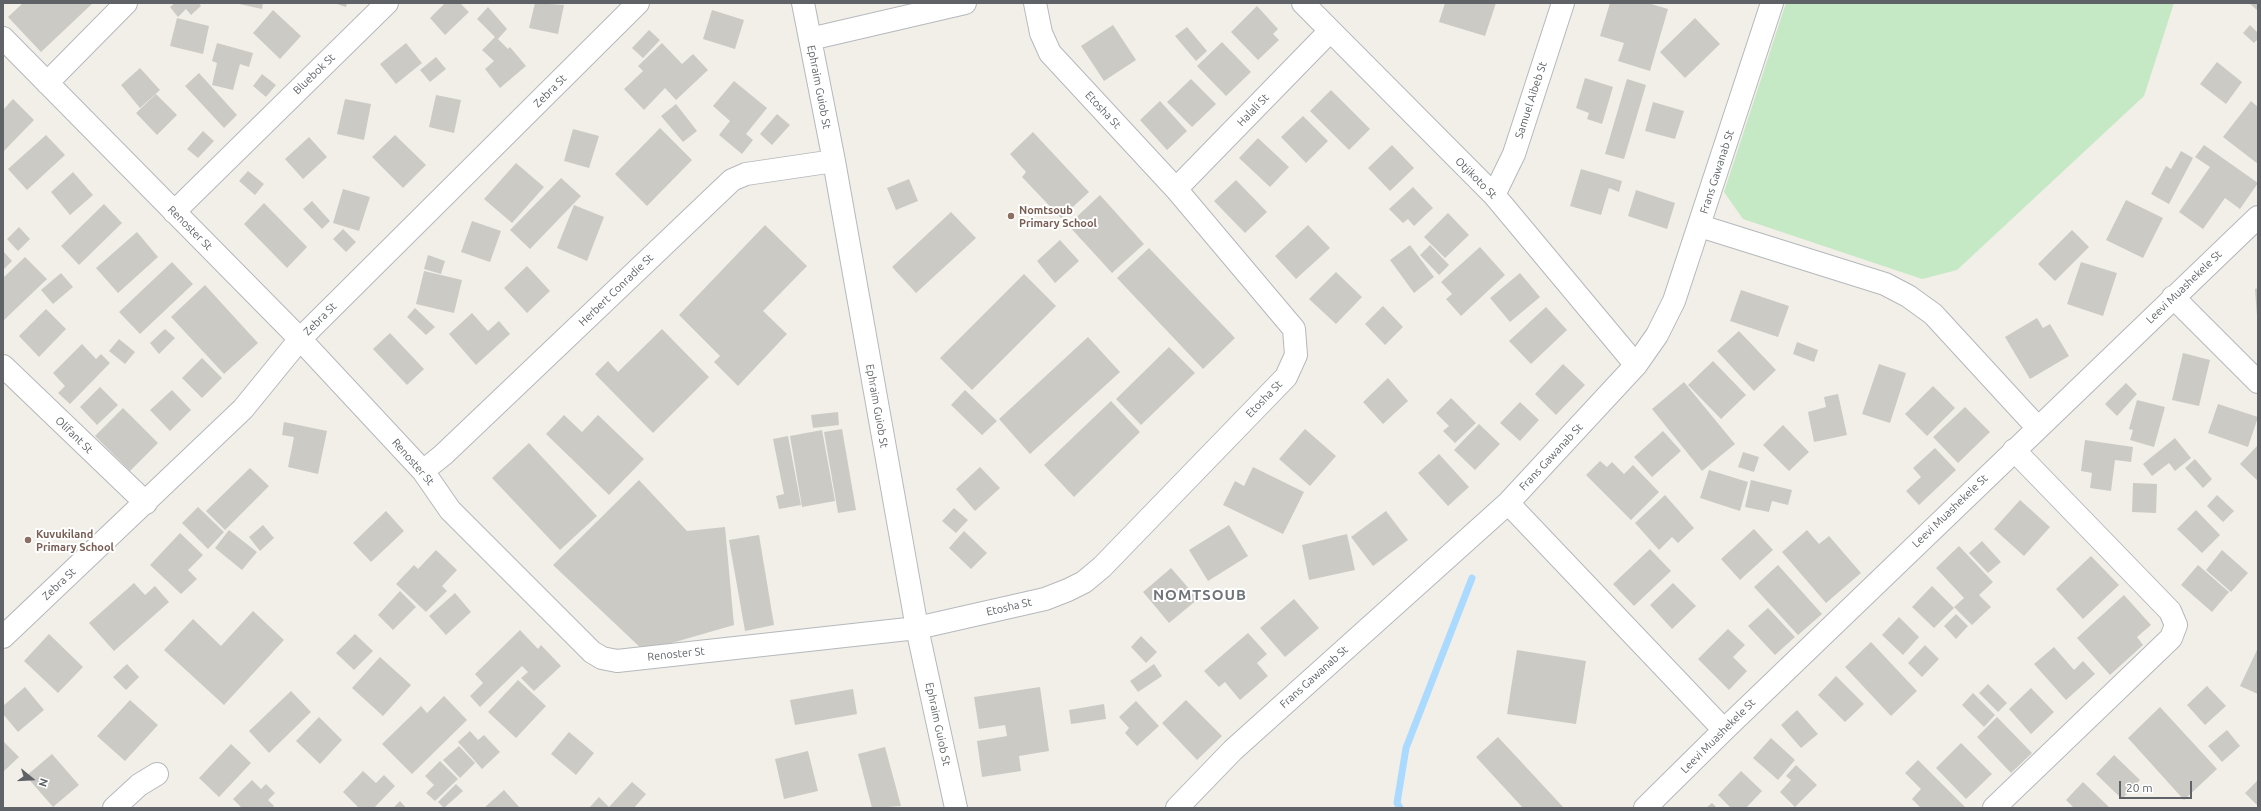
<!DOCTYPE html>
<html>
<head>
<meta charset="utf-8">
<style>
	body { margin:0 }
	#map { position:relative; width:2261px; height:811px; overflow:hidden; background:#f1efe8; font-family:Ubuntu,sans-serif }
	canvas { display:block }
	.frame { position:absolute; inset:0; border:4px solid #5f6368; pointer-events:none }
	.north { position:absolute; left:12px; top:759px; width:40px; height:40px; -webkit-text-stroke:3px #fff; paint-order:stroke; rotate:108deg; font-size:11px; font-weight:700; line-height:16px; text-align:center; color:#5f6368 }
	.north::after { content:''; display:block; margin:auto; width:14px; height:18px; background:#5f6368; clip-path:polygon(50% 0,100% 100%,50% 72%,0 100%) }
	.scale { position:absolute; left:2119px; top:781px; width:73px; height:18px; box-sizing:border-box; border:2px solid #5f6368; border-top:0; padding-left:5px; font-size:12px; line-height:14px; white-space:nowrap; color:#5f6368; -webkit-text-stroke:3px #fff; paint-order:stroke }
</style>
</head>
<body>
<div id="map">
<canvas width="2261" height="811"></canvas>
<div class="frame"></div>
<div class="north">N</div>
<div class="scale">20 m</div>
</div>
<script>
const ctx = document.querySelector('canvas').getContext('2d');
ctx.lineJoin = 'round';
function paint(path, color) {
  ctx.fillStyle = color;
  ctx.fill(path, 'evenodd');
}
function poly(rows) {
  const path = new Path2D();
  for (const r of rows) {
    path.moveTo(r[0], r[1]);
    for (let i = 2; i < r.length; i += 2) path.lineTo(r[i], r[i + 1]);
  }
  return path;
}
function strokePath(path, color, width, dash) {
  ctx.strokeStyle = color;
  ctx.lineWidth = width;
  ctx.lineCap = dash ? 'butt' : 'round';
  ctx.setLineDash(dash || []);
  ctx.stroke(path);
}
function write(font, color, halo, rows, align = 'center') {
  ctx.font = font + ' Ubuntu,sans-serif';
  ctx.lineWidth = 4;
  ctx.setLineDash([]);
  ctx.textBaseline = 'middle';
  ctx.strokeStyle = halo;
  ctx.fillStyle = color;
  for (const [text, x, y, turn = 0] of rows) {
    ctx.save();
    ctx.translate(x, y);
    ctx.rotate((+turn || 0) * Math.PI / 180);
    ctx.textAlign = isNaN(turn) ? turn : align;
    if (halo) ctx.strokeText(text, 0, 0);
    ctx.fillText(text, 0, 0);
    ctx.restore();
  }
}
const green = poly([
	[1786,3,2174,3,2144,96,1957,270,1922,279,1743,219,1724,192]
]);
const stream = poly([
	[1400,808,1397,803,1406,748,1472,578]
]);
const building = poly([
	[23,3,93,3,41,52,8,17],
	[175,3,199,3,201,6,191,15,186,9,178,17,170,7],
	[235,3,263,3,262,9],
	[334,3,347,3,346,7],
	[445,3,460,3,469,12,445,35,430,18],
	[535,3,564,5,558,34,529,28],
	[1445,3,1496,3,1485,36,1439,22],
	[1610,3,1648,3,1668,9,1650,71,1618,61,1624,43,1600,36],
	[2249,3,2258,3,2258,11],
	[1257,6,1278,29,1273,34,1279,40,1258,60,1231,32],
	[488,7,507,29,498,39,508,49,510,47,526,66,500,88,485,69,494,61,482,50,495,37,477,19],
	[273,10,301,36,280,59,253,33],
	[712,10,744,20,735,49,703,39],
	[177,18,209,26,203,54,170,46],
	[1695,18,1720,44,1685,78,1660,52],
	[1113,25,1136,60,1104,81,1081,46],
	[2250,25,2258,33,2258,39,2254,43,2243,33],
	[1187,27,1207,51,1196,61,1175,36],
	[649,30,660,40,643,58,632,48],
	[1222,42,1251,72,1226,96,1197,66],
	[217,43,253,53,249,67,240,64,233,90,212,85,217,63,212,61],
	[406,43,422,63,396,84,380,64],
	[662,43,682,64,693,54,708,70,676,100,665,88,644,110,624,89,643,71,638,66],
	[436,57,446,69,430,82,420,70],
	[2217,62,2242,82,2226,104,2200,84],
	[140,68,160,90,140,108,121,85],
	[199,73,237,115,224,128,185,86],
	[262,74,276,85,266,97,253,86],
	[1585,78,1613,87,1602,124,1587,119,1589,113,1576,108],
	[1191,79,1216,104,1192,127,1167,102],
	[1627,79,1646,85,1624,159,1605,154],
	[734,81,767,108,746,134,753,140,742,154,719,135,730,121,713,106],
	[1331,90,1370,129,1349,150,1310,111],
	[156,94,177,115,157,135,136,113],
	[436,95,461,100,454,133,429,127],
	[13,99,34,120,4,151,3,110],
	[345,99,371,104,364,140,337,134],
	[1160,101,1187,131,1167,150,1140,120],
	[2251,101,2258,107,2258,164,2223,137],
	[1653,102,1684,111,1675,139,1645,131],
	[676,104,697,131,683,142,661,116],
	[777,114,790,125,772,145,760,134],
	[1303,116,1328,141,1306,163,1281,137],
	[660,128,692,160,647,206,615,174],
	[573,129,599,136,589,168,564,161],
	[203,131,214,141,198,158,187,149],
	[1033,132,1089,192,1061,218,1022,177,1026,172,1010,154],
	[46,135,65,155,27,190,8,169],
	[395,135,426,165,403,188,372,157],
	[309,137,327,157,303,179,285,159],
	[1258,138,1289,167,1270,187,1239,158],
	[1392,145,1414,168,1390,191,1368,168],
	[2204,145,2258,183,2240,209,2225,198,2203,229,2179,212,2210,167,2195,157],
	[2181,151,2193,158,2169,204,2151,194,2166,166,2171,169],
	[516,163,544,187,512,223,484,199],
	[1581,169,1622,181,1619,192,1609,188,1601,215,1570,206],
	[248,171,264,184,255,195,239,181],
	[73,172,93,195,70,215,51,192],
	[561,178,581,196,530,249,510,230],
	[909,179,918,201,896,210,887,188],
	[1236,180,1267,212,1245,233,1214,201],
	[1413,187,1433,208,1414,226,1408,219,1403,223,1389,209],
	[343,189,370,197,359,231,333,223],
	[1636,190,1675,203,1667,229,1628,216],
	[1100,195,1144,244,1112,273,1068,225],
	[2126,200,2163,218,2143,258,2106,240],
	[312,201,330,221,322,229,303,209],
	[264,203,307,247,287,268,244,224],
	[104,204,122,223,79,265,61,246],
	[574,205,604,217,587,261,557,248],
	[951,212,976,238,916,293,892,267],
	[1448,213,1469,235,1445,258,1424,237],
	[472,221,501,231,490,262,461,252],
	[765,225,807,266,763,311,787,334,738,386,714,362,720,356,679,315],
	[1308,225,1330,248,1296,279,1275,256],
	[19,227,30,239,18,251,7,239],
	[343,229,356,242,346,252,333,239],
	[2072,230,2089,247,2055,281,2038,264],
	[137,232,158,257,118,293,96,268],
	[1060,240,1079,261,1055,283,1037,261],
	[1410,245,1434,277,1414,293,1390,260],
	[1430,245,1449,265,1439,275,1420,255],
	[1480,247,1505,275,1461,316,1446,299,1452,294,1441,282],
	[1149,248,1235,338,1203,369,1117,278],
	[3,251,12,261,3,270],
	[428,255,445,261,441,274,424,269],
	[25,257,47,279,3,321,3,278],
	[172,262,193,284,140,334,119,312],
	[2081,262,2117,273,2103,316,2067,304],
	[527,266,550,291,527,313,504,288],
	[424,271,462,280,454,313,416,304],
	[1336,272,1362,297,1336,324,1309,299],
	[61,273,73,287,53,304,41,290],
	[1520,273,1540,297,1510,322,1490,298],
	[1024,274,1056,306,972,390,940,358],
	[205,285,258,343,224,374,171,317],
	[2258,288,2258,316,2257,316,2255,289],
	[1741,290,1789,306,1778,337,1730,321],
	[1383,306,1403,327,1385,345,1365,324],
	[1546,307,1567,330,1531,364,1509,341],
	[415,308,435,327,426,335,407,317],
	[46,309,66,329,39,357,19,336],
	[472,313,488,331,499,321,510,334,476,365,449,334],
	[2037,318,2043,328,2050,324,2069,356,2030,379,2005,337],
	[165,329,175,338,159,354,150,343],
	[662,329,709,377,653,433,595,374,608,361,618,372],
	[1739,331,1776,370,1754,391,1717,351],
	[390,333,424,369,407,385,373,349],
	[1088,337,1120,372,1030,454,999,419],
	[119,339,135,352,125,364,109,351],
	[1797,342,1818,350,1814,362,1793,354],
	[82,344,96,359,101,354,110,363,70,404,58,393,65,386,53,373],
	[1169,347,1195,373,1141,425,1116,399],
	[2183,353,2210,360,2199,406,2172,400],
	[202,358,222,378,202,398,182,378],
	[1713,361,1746,395,1721,419,1688,385],
	[1563,364,1585,385,1556,415,1535,394],
	[1879,364,1906,373,1890,423,1862,414],
	[1388,378,1408,401,1383,424,1363,402],
	[1684,382,1735,444,1702,471,1652,409],
	[2126,383,2137,394,2117,416,2105,404],
	[1933,386,1955,408,1927,436,1905,414],
	[100,387,118,405,97,425,80,407],
	[172,390,191,410,170,431,150,410],
	[965,390,997,421,982,435,951,405],
	[1838,394,1847,435,1814,442,1808,412,1826,407,1824,397],
	[1451,398,1476,423,1455,443,1443,431,1449,426,1436,413],
	[2137,400,2165,407,2154,447,2130,440,2133,430,2129,429],
	[1111,401,1140,432,1074,497,1044,465],
	[1520,402,1539,420,1520,441,1500,423],
	[2218,404,2258,417,2248,447,2208,433],
	[1965,407,1990,432,1958,463,1933,437],
	[123,408,158,443,130,471,95,436],
	[838,412,839,425,813,428,811,415],
	[564,415,582,432,598,415,644,459,609,495,546,434],
	[284,422,327,431,318,474,288,467,294,437,282,435],
	[1479,424,1500,444,1475,470,1454,450],
	[1783,425,1809,452,1789,471,1763,445],
	[842,429,856,510,838,513,824,432],
	[1305,429,1336,456,1310,486,1279,459],
	[822,430,835,501,802,507,790,436],
	[1663,431,1681,451,1652,477,1634,457],
	[788,436,801,505,779,509,776,496,784,494,773,439],
	[2175,438,2191,458,2175,471,2169,463,2152,476,2143,464],
	[2085,440,2133,447,2131,462,2115,460,2111,491,2090,488,2092,473,2081,471],
	[529,443,597,516,560,550,492,478],
	[2258,445,2258,481,2240,464],
	[1935,448,1956,470,1919,505,1906,491,1921,477,1913,468],
	[1743,452,1759,457,1754,472,1738,467],
	[1439,454,1469,487,1448,506,1418,473],
	[2195,459,2212,479,2203,488,2185,468],
	[1600,461,1607,467,1612,462,1624,474,1633,465,1659,492,1631,520,1586,475],
	[980,467,1000,488,975,511,956,489],
	[1253,467,1304,492,1283,534,1223,505,1235,481,1244,486],
	[250,468,269,486,225,530,206,511],
	[1709,470,1748,482,1740,511,1700,498],
	[639,480,687,531,725,527,734,625,644,651,553,565],
	[1751,480,1792,490,1788,505,1772,501,1769,512,1745,507],
	[2133,483,2157,484,2156,513,2132,512],
	[1665,495,1694,528,1678,543,1672,537,1659,550,1635,523],
	[2217,495,2234,511,2223,522,2207,506],
	[2020,500,2050,527,2024,556,1994,529],
	[198,507,224,532,208,549,182,523],
	[954,508,968,520,956,533,942,521],
	[2196,510,2220,535,2202,553,2177,529],
	[386,511,404,531,371,562,353,543],
	[1386,511,1408,540,1373,566,1351,537],
	[263,525,274,538,260,551,249,537],
	[1229,525,1248,556,1208,581,1189,550],
	[1754,529,1773,550,1740,580,1721,559],
	[229,530,257,552,242,570,215,548],
	[1807,530,1819,544,1829,536,1861,573,1826,603,1782,552],
	[964,531,987,553,971,569,949,548],
	[180,533,203,555,188,570,197,579,181,594,150,565],
	[1347,534,1355,570,1309,580,1302,545],
	[759,535,774,625,745,631,729,540],
	[1982,541,2001,562,1988,573,1969,553],
	[1959,546,1993,582,1979,595,1991,607,1972,625,1954,607,1964,598,1936,568],
	[1650,549,1671,571,1634,606,1613,584],
	[436,550,457,570,442,586,447,591,426,612,396,584,414,565,418,569],
	[2222,550,2248,573,2231,592,2206,570],
	[2091,556,2119,585,2083,619,2056,589],
	[1778,565,1822,614,1798,635,1754,587],
	[2198,565,2229,592,2212,612,2181,585],
	[1171,568,1198,599,1169,623,1143,592],
	[134,583,145,595,155,586,169,602,114,651,89,623],
	[1673,583,1696,606,1672,629,1650,605],
	[1932,586,1954,608,1934,628,1912,607],
	[400,591,416,607,393,630,378,615],
	[455,593,471,612,446,635,429,616],
	[2124,595,2151,625,2137,637,2143,645,2110,675,2077,638],
	[1294,599,1319,628,1285,657,1260,628],
	[1768,608,1795,637,1775,655,1748,626],
	[253,611,284,640,224,705,164,650,193,619,221,646],
	[1956,614,1968,626,1956,639,1944,626],
	[1899,617,1919,637,1903,655,1882,635],
	[1728,629,1745,645,1733,657,1747,671,1729,690,1698,659],
	[520,630,538,649,541,645,561,666,534,691,521,678,528,672,522,666,480,707,470,696,483,683,475,674],
	[1248,633,1267,654,1257,663,1268,676,1240,700,1225,682,1219,687,1204,671],
	[49,634,83,667,58,693,24,661],
	[355,634,373,651,354,670,336,653],
	[1141,636,1157,652,1146,663,1131,647],
	[1871,642,1917,691,1891,716,1845,667],
	[1925,645,1939,659,1922,677,1908,663],
	[2054,647,2074,670,2083,661,2095,674,2066,700,2034,664],
	[1517,650,1586,661,1576,724,1507,714],
	[2257,650,2258,651,2258,694,2240,686],
	[380,657,411,685,383,716,352,688],
	[127,664,139,677,126,690,113,677],
	[1154,664,1162,676,1138,692,1130,681],
	[1836,676,1864,704,1845,722,1818,695],
	[518,680,546,706,516,738,488,712],
	[1988,684,2007,703,1998,712,1979,693],
	[2207,686,2226,706,2205,725,2187,705],
	[25,687,44,710,18,732,3,714,3,706],
	[1040,687,1049,751,1019,756,1021,771,982,777,977,741,1007,736,1005,725,979,729,974,697],
	[2031,688,2054,712,2031,734,2009,709],
	[853,689,857,714,795,725,790,700],
	[291,691,311,712,269,753,249,731],
	[1973,693,1995,715,1984,727,1962,705],
	[444,696,467,720,412,774,382,744,421,706,427,713],
	[130,700,158,725,125,761,97,736],
	[1186,700,1222,736,1197,760,1162,723],
	[1136,701,1159,726,1137,746,1125,733,1129,728,1119,717],
	[1104,704,1106,719,1071,724,1069,710],
	[2160,707,2217,769,2184,800,2128,738],
	[1797,710,1818,734,1801,748,1781,725],
	[319,717,342,740,320,764,296,741],
	[1997,717,2032,753,2011,773,1977,737],
	[2227,730,2240,746,2222,762,2208,746],
	[470,731,478,740,484,735,500,752,482,769,458,742],
	[569,732,594,753,576,775,551,754],
	[1498,737,1564,808,1523,808,1476,757],
	[1771,738,1795,760,1778,780,1753,758],
	[3,741,19,757,3,772],
	[1961,743,1992,774,1966,799,1936,768],
	[231,744,251,763,219,797,199,778],
	[459,746,475,763,460,778,443,760],
	[885,747,901,806,872,808,858,754],
	[808,751,818,791,784,799,775,759],
	[52,754,79,785,53,807,26,776],
	[2114,755,2140,780,2122,799,2096,774],
	[1918,760,1965,807,1964,808,1921,808,1912,799,1921,789,1905,773],
	[440,761,458,779,435,801,426,793,434,785,425,776],
	[1796,765,1817,785,1795,807,1780,792,1791,780,1786,776],
	[363,771,376,783,384,775,395,786,374,808,359,808,343,792],
	[1741,771,1762,791,1746,808,1731,808,1718,795],
	[252,780,261,789,266,784,275,793,268,800,274,806,273,808,242,808,233,799],
	[2258,780,2258,806,2245,793],
	[632,782,646,794,634,808,589,808,599,797,609,807],
	[2083,782,2110,808,2074,808,2066,800],
	[456,784,463,791,444,808,438,802],
	[504,790,520,808,484,808],
	[400,801,406,808,393,808],
	[1712,803,1717,808,1706,808]
]);
const minor = poly([
	[803,3,834,161,917,628,956,808],
	[1303,3,1494,195,1636,365],
	[3,38,300,339,423,471,450,510,592,652,602,658,617,661,917,628,1045,599,1068,590,1084,582,1102,567,1286,377,1296,355,1294,329,1176,189,1050,53,1041,33,1035,3],
	[810,39,965,3],
	[47,83,126,3],
	[1176,189,1330,31],
	[1494,195,1514,154,1563,3],
	[174,212,387,3],
	[1700,226,1885,284,1908,296,1933,314,2037,427],
	[2173,297,2258,382],
	[3,366,146,503],
	[423,471,443,455,732,180,746,174,834,161],
	[1508,503,1724,730],
	[3,637,243,409,300,339,638,3],
	[114,808,139,785,157,774],
	[1177,808,1233,750,1508,503,1636,365,1657,335,1674,301,1772,3],
	[1645,808,1724,730,2258,217],
	[1994,808,2171,638,2176,625,2170,611,2014,450]
]);
const markers = [
	[1011,216,4,"#8d6e63"],
	[28,540,4,"#8d6e63"]
];
const streetNames = [
	["Bluebok St",314,74,-44],
	["Ephraim Guiob St",819,87,79],
	["Zebra St",550,91,-45],
	["Samuel Aibeb St",1531,100,-72],
	["Etosha St",1103,110,47],
	["Halali St",1253,110,-46],
	["Frans Gawanab St",1717,172,-72],
	["Otjikoto St",1476,178,45],
	["Renoster St",190,228,45],
	["Leevi Muashekele St",2184,287,-44],
	["Herbert Conradie St",616,290,-44],
	["Zebra St",320,319,-45],
	["Etosha St",1264,399,-46],
	["Ephraim Guiob St",877,406,80],
	["Olifant St",74,435,44],
	["Frans Gawanab St",1551,457,-47],
	["Renoster St",413,462,49],
	["Leevi Muashekele St",1950,511,-44],
	["Zebra St",59,584,-43],
	["Etosha St",1009,607,-13],
	["Renoster St",676,654,-6],
	["Frans Gawanab St",1314,677,-42],
	["Ephraim Guiob St",938,724,78],
	["Leevi Muashekele St",1718,736,-45]
];
const educationNames = [
	["Nomtsoub",1019,210],
	["Primary School",1019,223],
	["Kuvukiland",36,534],
	["Primary School",36,547]
];
const districtNames = [
	["NOMTSOUB",1200,595]
];
paint(green, '#c5e8c5');
strokePath(stream, '#aadaff', 7);
paint(building, '#cccac5');
strokePath(minor, '#b5b8bc', 24);
strokePath(minor, '#fff', 22);
for (const [x, y, r, color] of markers) {
  const dot = new Path2D();
  dot.arc(x, y, r, 0, 2 * Math.PI);
  ctx.fillStyle = color;
  ctx.fill(dot);
  strokePath(dot, '#fff', 1.5);
}
write('11px', '#5f6368', '#fff', streetNames);
write('bold 11px', '#785e54', '#fff', educationNames, 'left');
ctx.letterSpacing = '1px';
write('bold 15px', '#70757a', '#fff', districtNames);
ctx.letterSpacing = '0px';
</script>
</body>
</html>
